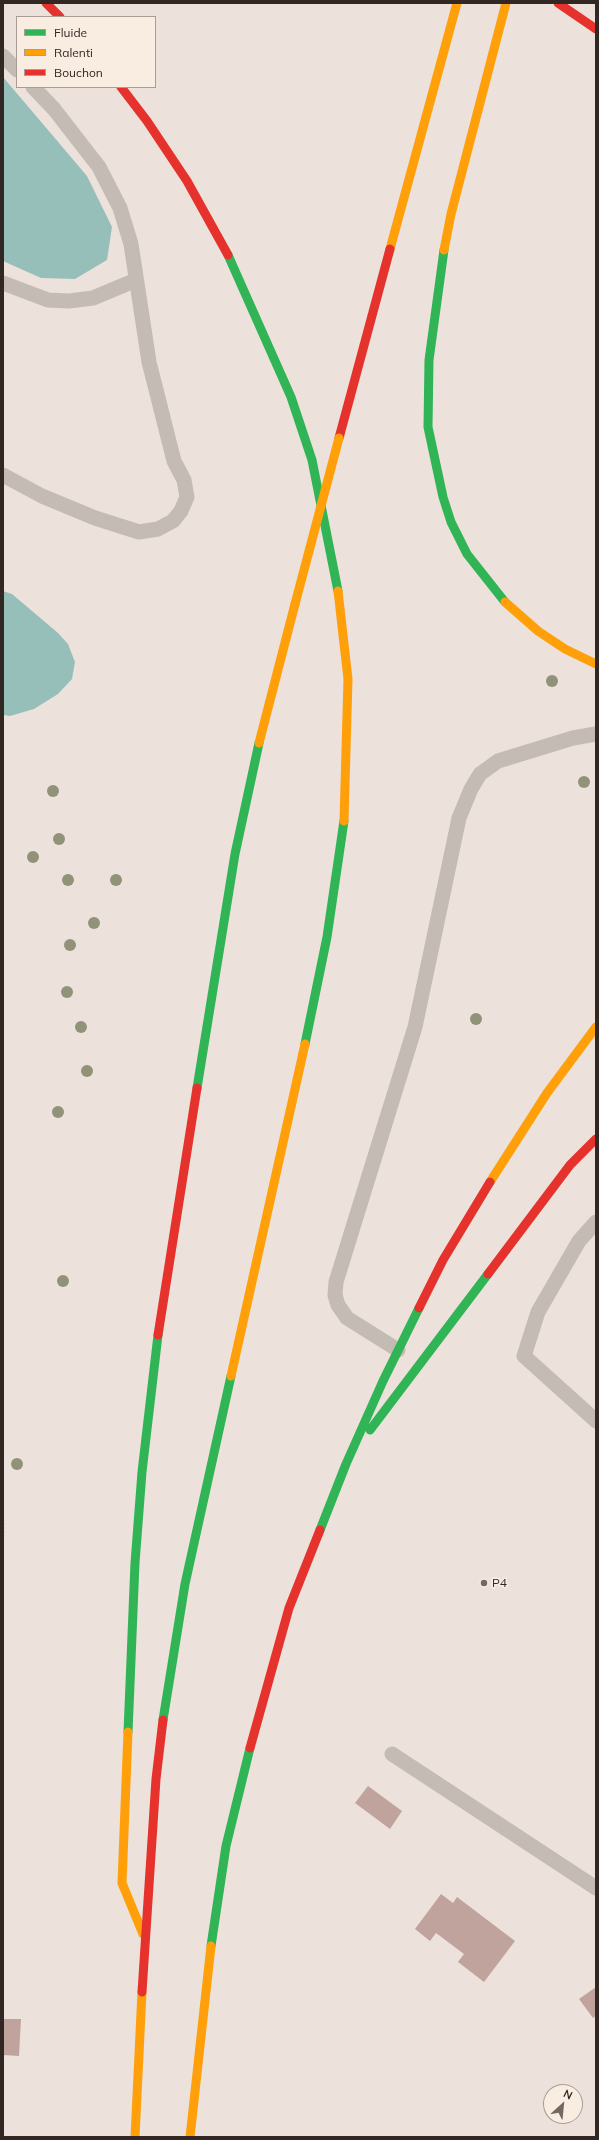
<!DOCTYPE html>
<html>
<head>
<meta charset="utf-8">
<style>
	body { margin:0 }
	#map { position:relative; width:599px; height:2140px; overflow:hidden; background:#ece2db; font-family:Mulish,sans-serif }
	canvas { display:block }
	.frame { position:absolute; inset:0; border:4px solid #332724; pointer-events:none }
	.legend { position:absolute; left:16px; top:16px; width:140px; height:72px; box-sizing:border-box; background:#f9ece1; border:1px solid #aa9d95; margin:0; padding:5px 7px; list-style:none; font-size:12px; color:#332724 }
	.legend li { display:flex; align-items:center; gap:8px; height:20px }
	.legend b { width:20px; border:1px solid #aa9d95 }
	.north { position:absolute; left:543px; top:2084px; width:40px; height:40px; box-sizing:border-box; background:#f9ece1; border:1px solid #aa9d95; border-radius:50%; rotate:27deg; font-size:11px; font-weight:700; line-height:16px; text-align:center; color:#332724 }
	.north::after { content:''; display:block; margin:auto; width:14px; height:18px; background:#746864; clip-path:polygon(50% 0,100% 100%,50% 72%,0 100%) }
</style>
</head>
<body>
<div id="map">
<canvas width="599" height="2140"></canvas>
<div class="frame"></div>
<ul class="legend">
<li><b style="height:5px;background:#30b455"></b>Fluide</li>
<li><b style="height:5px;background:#ff9f0a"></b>Ralenti</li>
<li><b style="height:5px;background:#e5322d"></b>Bouchon</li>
</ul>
<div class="north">N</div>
</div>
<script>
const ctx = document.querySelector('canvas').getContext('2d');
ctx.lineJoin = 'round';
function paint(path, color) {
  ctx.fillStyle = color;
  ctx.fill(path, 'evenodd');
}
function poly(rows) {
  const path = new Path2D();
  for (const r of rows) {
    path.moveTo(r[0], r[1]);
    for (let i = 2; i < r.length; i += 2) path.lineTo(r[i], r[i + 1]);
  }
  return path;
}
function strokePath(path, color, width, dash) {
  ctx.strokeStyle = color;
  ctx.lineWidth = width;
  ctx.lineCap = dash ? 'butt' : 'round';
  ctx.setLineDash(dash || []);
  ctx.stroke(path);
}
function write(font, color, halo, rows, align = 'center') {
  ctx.font = font + ' Mulish,sans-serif';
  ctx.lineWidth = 3.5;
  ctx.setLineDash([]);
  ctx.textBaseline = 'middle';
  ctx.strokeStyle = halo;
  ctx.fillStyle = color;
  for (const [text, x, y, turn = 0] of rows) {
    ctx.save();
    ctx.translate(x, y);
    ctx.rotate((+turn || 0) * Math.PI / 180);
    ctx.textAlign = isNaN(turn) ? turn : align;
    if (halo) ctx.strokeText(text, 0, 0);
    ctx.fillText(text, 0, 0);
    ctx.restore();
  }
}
const water = poly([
	[3,77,87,176,112,227,107,260,75,279,41,278,3,261],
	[3,591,12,594,58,633,68,644,75,662,72,679,58,694,34,709,10,716,3,715]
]);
const building = poly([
	[368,1786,402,1811,390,1829,355,1803],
	[441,1894,453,1903,457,1897,515,1941,484,1982,458,1962,464,1954,436,1933,430,1941,415,1929],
	[596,1987,596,2016,593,2018,579,1999],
	[3,2019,21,2019,19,2056,3,2055]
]);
const path = poly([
	[3,1523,3,1534]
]);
const lane = poly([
	[3,56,17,70],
	[3,283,48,300,69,301,93,298,136,280],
	[3,475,42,496,95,518,139,532,158,529,173,521,181,511,187,497,184,480,174,461,149,362,131,244,120,208,99,167,54,109,33,87],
	[596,1222,579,1241,538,1312,524,1356,596,1421],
	[398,1350,347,1318,338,1305,335,1295,336,1282,415,1027,459,818,471,789,480,774,498,761,573,738,596,734],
	[392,1754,596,1888]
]);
const fast = poly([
	[444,250,429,360,428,427,443,497,451,522,467,554,505,602],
	[228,255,291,397,312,460,338,591],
	[305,1044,327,937,344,821],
	[197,1088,235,854,259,743],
	[370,1430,488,1274],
	[320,1530,346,1464,383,1381,419,1308],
	[163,1720,185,1584,231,1376],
	[128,1732,135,1563,142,1472,158,1335],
	[211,1946,226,1846,250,1748]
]);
const slow = poly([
	[390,249,457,3],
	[444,250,451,214,506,3],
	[338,591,348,679,344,821],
	[505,602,538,631,565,649,596,664],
	[259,743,295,604],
	[490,1182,547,1093,596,1027],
	[231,1376,305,1044],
	[128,1732,122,1883,143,1934],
	[135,2137,142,1992],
	[190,2137,211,1946]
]);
const jam = poly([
	[46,3,60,17],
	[558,3,596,29],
	[121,87,147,121,187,181,228,255],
	[339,438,390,249],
	[488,1274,570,1165,596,1139],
	[419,1308,443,1260,490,1182],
	[158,1335,197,1088],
	[250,1748,289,1608,320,1530],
	[142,1992,156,1779,163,1720]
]);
const slowBridge = poly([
	[295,604,339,438]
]);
const trees = [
	[552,681],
	[584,782],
	[53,791],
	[59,839],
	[33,857],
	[68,880],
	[116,880],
	[94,923],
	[70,945],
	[67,992],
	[476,1019],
	[81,1027],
	[87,1071],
	[58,1112],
	[63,1281],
	[17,1464]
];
const markers = [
	[484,1583,4,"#746864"]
];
const poiNames = [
	["P4",492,1583]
];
paint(water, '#97bfba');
paint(building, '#c0a39c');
strokePath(path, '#bcb3ae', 2.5, [2, 2]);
strokePath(lane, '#c4bbb5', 15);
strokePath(fast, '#30b455', 9);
strokePath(slow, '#ff9f0a', 9);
strokePath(jam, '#e5322d', 9);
strokePath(slowBridge, '#ff9f0a', 9);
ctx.fillStyle = '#919378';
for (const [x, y] of trees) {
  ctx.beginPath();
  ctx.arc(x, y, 6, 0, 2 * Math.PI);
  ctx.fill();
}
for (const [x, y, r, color] of markers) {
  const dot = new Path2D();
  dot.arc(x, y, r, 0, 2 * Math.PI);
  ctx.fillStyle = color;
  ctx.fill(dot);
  strokePath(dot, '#f9ece1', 1.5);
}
write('12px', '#332724', '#f9ece1', poiNames, 'left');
</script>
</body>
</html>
